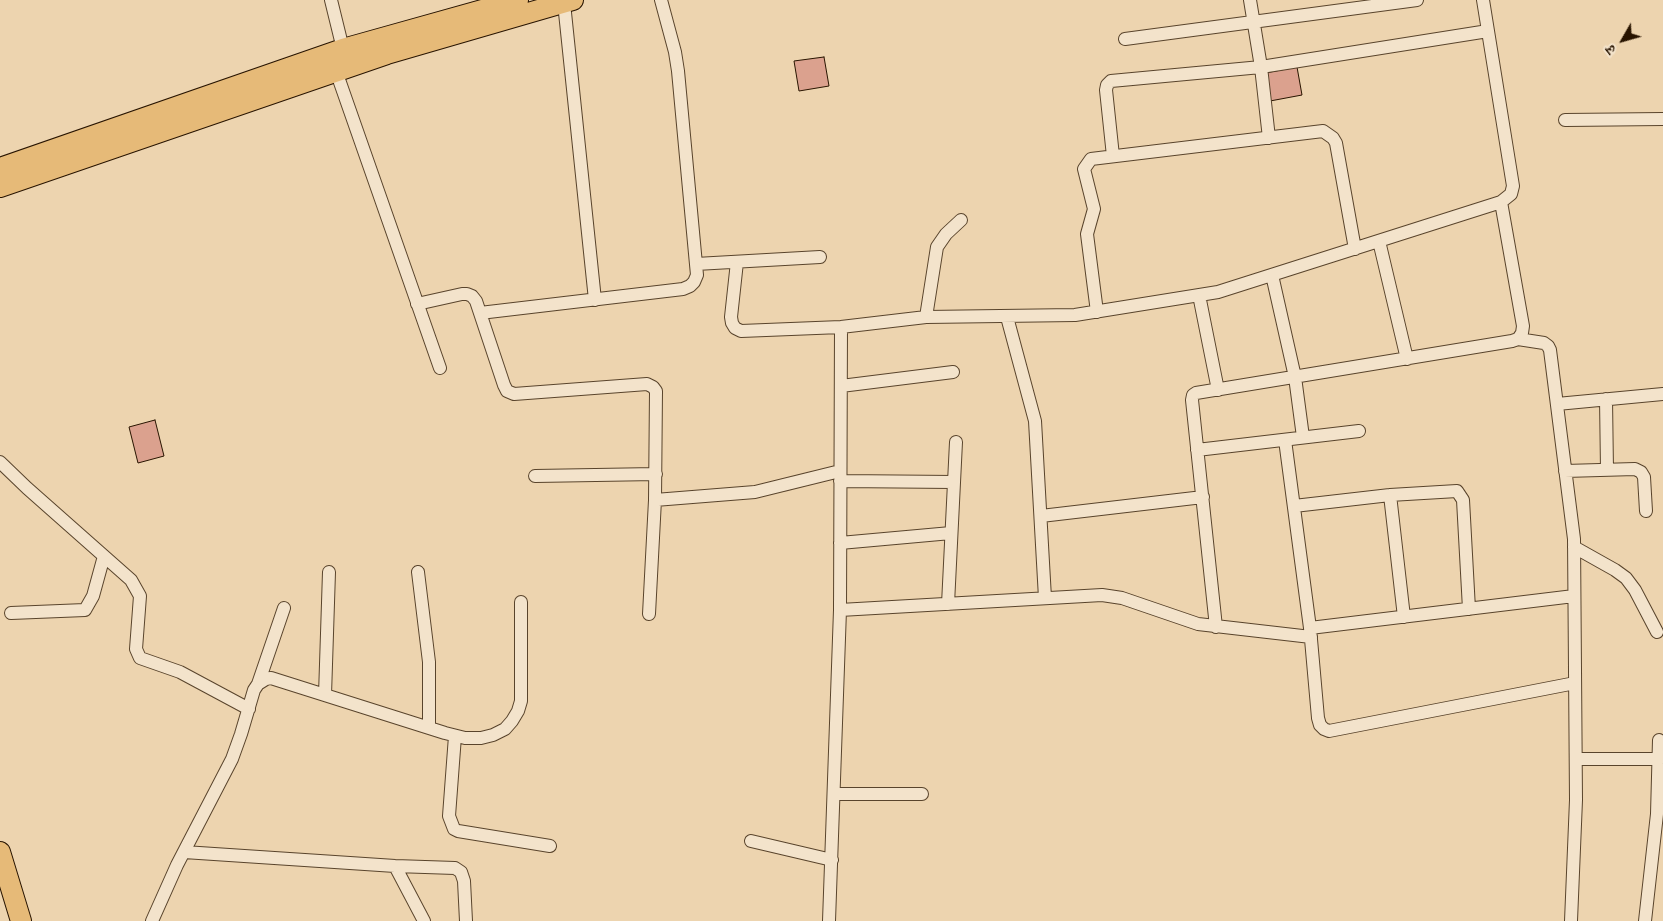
<!DOCTYPE html>
<html>
<head>
<meta charset="utf-8">
<style>
	body { margin:0 }
	#map { position:relative; width:1663px; height:921px; overflow:hidden; background:#edd4af; font-family:"IM FELL Great Primer","Noto Serif Devanagari",serif }
	canvas { display:block }
	.north { position:absolute; left:1598px; top:15px; width:50px; height:50px; -webkit-text-stroke:4px #f3e3cb; paint-order:stroke; rotate:232deg; font-size:14px; font-weight:700; line-height:20px; text-align:center; color:#281400 }
	.north::after { content:''; display:block; margin:auto; width:18px; height:22px; background:#281400; clip-path:polygon(50% 0,100% 100%,50% 72%,0 100%) }
</style>
</head>
<body>
<div id="map">
<canvas width="1663" height="921"></canvas>
<div class="north">उ</div>
</div>
<script>
const ctx = document.querySelector('canvas').getContext('2d');
ctx.lineJoin = 'round';
function paint(path, color) {
  ctx.fillStyle = color;
  ctx.fill(path, 'evenodd');
}
function poly(rows) {
  const path = new Path2D();
  for (const r of rows) {
    path.moveTo(r[0], r[1]);
    for (let i = 2; i < r.length; i += 2) path.lineTo(r[i], r[i + 1]);
  }
  return path;
}
function strokePath(path, color, width, dash) {
  ctx.strokeStyle = color;
  ctx.lineWidth = width;
  ctx.lineCap = dash ? 'butt' : 'round';
  ctx.setLineDash(dash || []);
  ctx.stroke(path);
}
const building = poly([
	[824,57,829,86,799,91,794,61,824,57],
	[1297,67,1302,95,1270,101,1265,73,1297,67],
	[155,420,164,456,138,463,129,427,155,420]
]);
const minor = poly([
	[331,0,343,49],
	[1250,0,1261,67,1269,138],
	[564,3,595,300],
	[1125,39,1417,0],
	[336,71,440,368],
	[1565,120,1663,119],
	[1113,156,1106,90,1107,85,1111,81,1261,67,1488,31],
	[1379,241,1407,359],
	[737,262,731,317,732,323,735,328,741,331,841,327,926,317,1075,315,1218,292,1501,202,1511,194,1513,186,1483,0],
	[696,264,820,257],
	[1272,275,1295,377,1303,437],
	[1199,295,1218,390],
	[417,304,462,294,467,294,472,296,476,301,504,385,507,391,514,394,647,384,653,387,656,391,655,500,649,614],
	[1097,312,1087,234,1094,209,1084,169,1091,159,1323,131,1333,138,1336,143,1355,249],
	[480,313,683,289,690,286,694,282,697,275,678,71,675,52,661,0],
	[926,317,937,247,946,234,961,220],
	[1007,317,1035,421,1045,598],
	[1518,339,1544,343,1548,346,1550,350,1574,539,1576,800,1571,921],
	[841,386,953,372],
	[1606,399,1607,470],
	[1557,404,1663,394],
	[1285,440,1310,628,1318,718,1320,725,1324,729,1329,731,1575,683],
	[1197,450,1359,431],
	[0,462,27,488,131,580,140,596,136,649,140,658,180,672,249,709],
	[1565,471,1635,469,1641,472,1644,477,1646,511],
	[535,476,656,474],
	[840,481,954,482],
	[1390,495,1404,617],
	[655,500,755,492,840,471],
	[1294,506,1390,495,1457,491,1463,500,1469,609],
	[1041,516,1203,497],
	[840,543,951,533],
	[1574,547,1615,570,1626,578,1635,590,1657,632],
	[418,572,429,662,429,728],
	[948,604,956,442],
	[840,610,1102,595,1122,598,1198,624,1311,637],
	[11,613,85,610,93,596,104,556],
	[1216,627,1192,400,1193,395,1196,393,1512,341,1518,339,1522,333,1523,326,1501,202],
	[1310,628,1574,596],
	[258,684,284,608],
	[325,695,329,572],
	[455,736,449,816,454,829,458,831,550,846],
	[1576,759,1659,759],
	[834,794,922,794],
	[751,841,832,860],
	[184,852,395,866,455,868,461,872,464,881,466,921],
	[395,866,424,921],
	[152,921,177,865,232,759,241,734,254,690,258,684,266,679,271,678,445,733,465,738,481,738,493,735,505,729,512,721,518,711,521,701,521,602],
	[829,921,840,610,841,327],
	[1645,921,1657,814,1659,740]
]);
const primary = poly([
	[0,852,21,921]
]);
const trunk = poly([
	[0,168,343,49,518,0],
	[0,187,387,54,573,0]
]);
paint(building, '#dba18e');
strokePath(building, '#281400', 1);
strokePath(minor, '#59442c', 14);
strokePath(primary, '#281400', 22);
strokePath(trunk, '#281400', 22);
strokePath(minor, '#f3e3cb', 12);
strokePath(primary, '#e6ba78', 20);
strokePath(trunk, '#e6ba78', 20);
</script>
</body>
</html>
